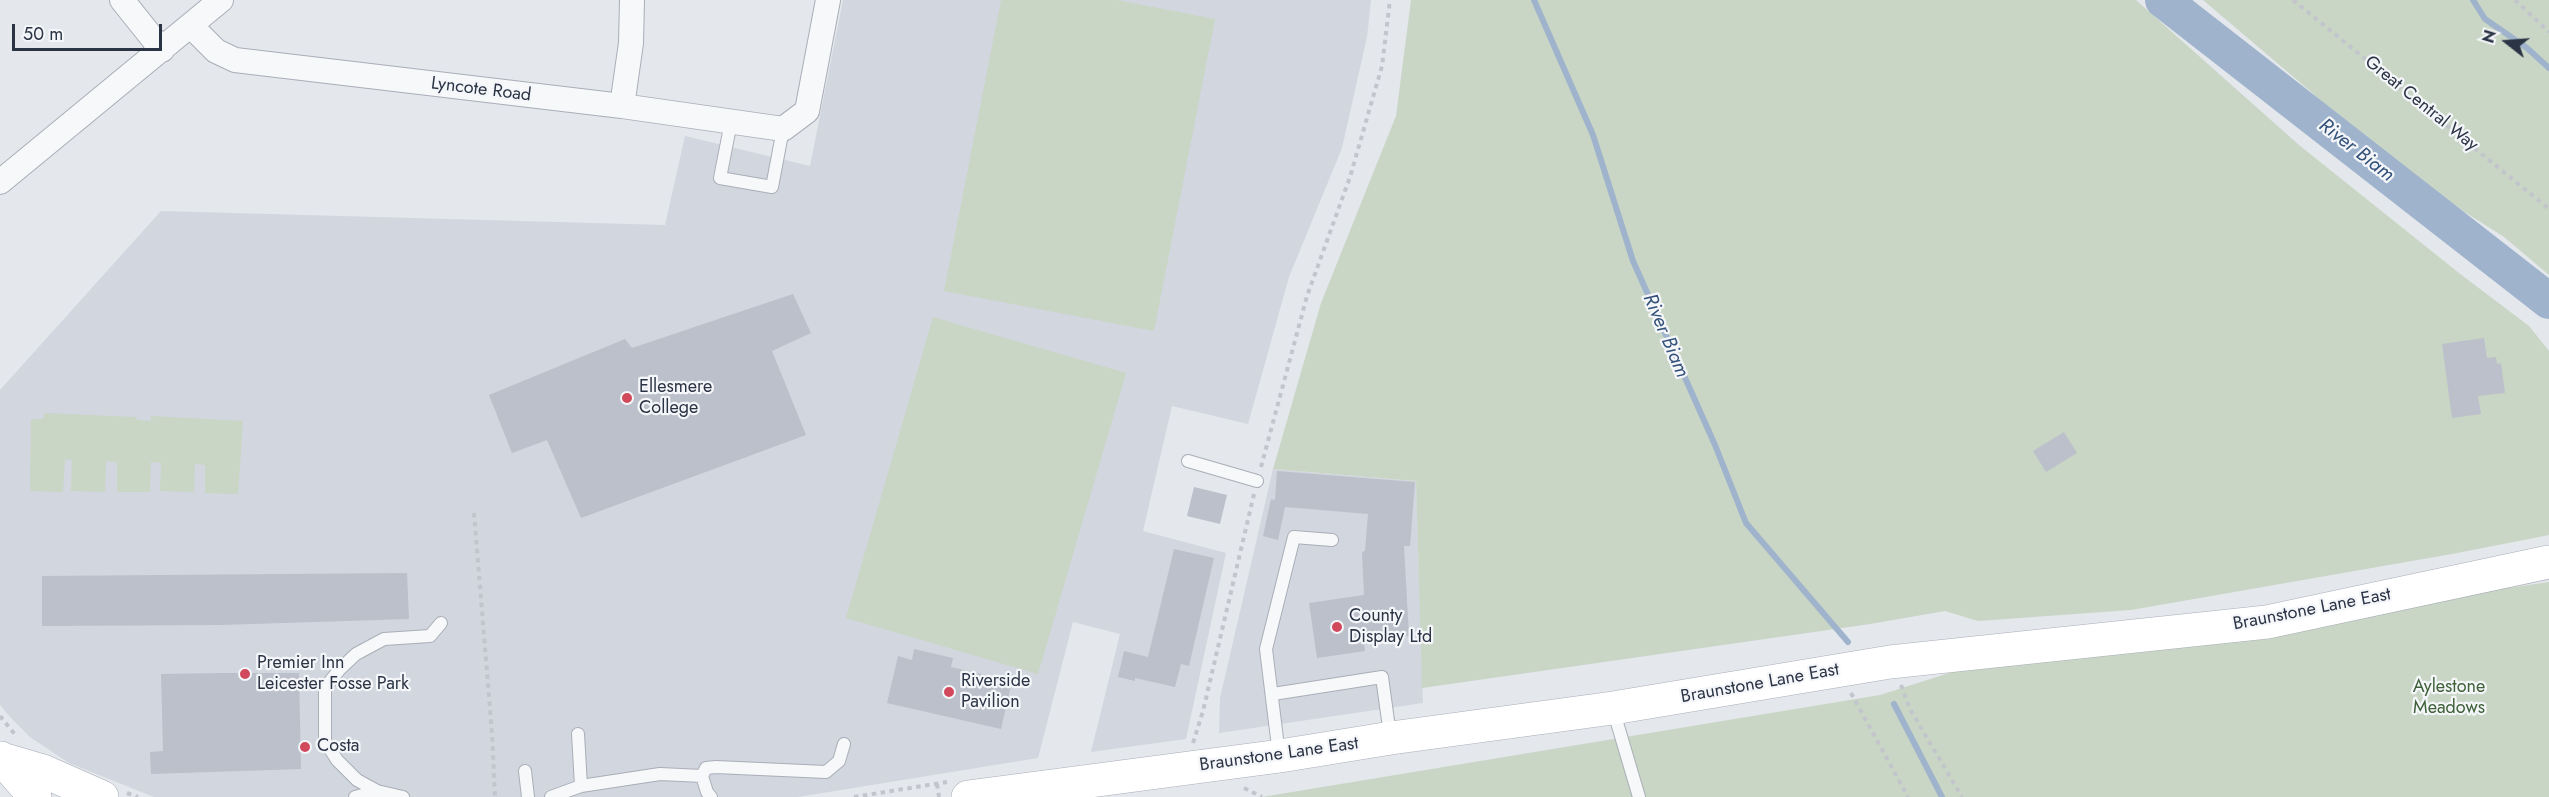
<!DOCTYPE html>
<html>
<head>
<meta charset="utf-8">
<style>
	body { margin:0 }
	#map { position:relative; width:2549px; height:797px; overflow:hidden; background:#e4e7ec; font-family:Jost,sans-serif }
	canvas { display:block }
	.north { position:absolute; left:2477px; top:12px; width:60px; height:60px; -webkit-text-stroke:4px #f4f6f9; paint-order:stroke; rotate:287deg; font-size:16px; font-weight:700; line-height:24px; text-align:center; color:#2b3445 }
	.north::after { content:''; display:block; margin:auto; width:21px; height:27px; background:#2b3445; clip-path:polygon(50% 0,100% 100%,50% 72%,0 100%) }
	.scale { position:absolute; left:12px; top:24px; width:150px; height:27px; box-sizing:border-box; border:3px solid #2b3445; border-top:0; padding-left:8px; font-size:18px; line-height:21px; white-space:nowrap; color:#2b3445; -webkit-text-stroke:4px #f4f6f9; paint-order:stroke }
</style>
</head>
<body>
<div id="map">
<canvas width="2549" height="797"></canvas>
<div class="north">N</div>
<div class="scale">50 m</div>
</div>
<script>
const ctx = document.querySelector('canvas').getContext('2d');
ctx.lineJoin = 'round';
function paint(path, color) {
  ctx.fillStyle = color;
  ctx.fill(path, 'evenodd');
}
function poly(rows) {
  const path = new Path2D();
  for (const r of rows) {
    path.moveTo(r[0], r[1]);
    for (let i = 2; i < r.length; i += 2) path.lineTo(r[i], r[i + 1]);
  }
  return path;
}
function strokePath(path, color, width, dash) {
  ctx.strokeStyle = color;
  ctx.lineWidth = width;
  ctx.lineCap = dash ? 'butt' : 'round';
  ctx.setLineDash(dash || []);
  ctx.stroke(path);
}
function write(font, color, halo, rows, align = 'center') {
  ctx.font = font + ' Jost,sans-serif';
  ctx.lineWidth = 4.5;
  ctx.setLineDash([]);
  ctx.textBaseline = 'middle';
  ctx.strokeStyle = halo;
  ctx.fillStyle = color;
  for (const [text, x, y, turn = 0] of rows) {
    ctx.save();
    ctx.translate(x, y);
    ctx.rotate((+turn || 0) * Math.PI / 180);
    ctx.textAlign = isNaN(turn) ? turn : align;
    if (halo) ctx.strokeText(text, 0, 0);
    ctx.fillText(text, 0, 0);
    ctx.restore();
  }
}
const built = poly([
	[843,0,1371,0,1367,37,1342,148,1289,277,1248,424,1172,406,1143,531,1226,553,1186,739,1091,752,1120,634,1073,622,1038,758,798,797,154,797,69,763,30,737,11,718,0,705,0,390,161,211,665,225,685,136,810,166],
	[1273,469,1416,481,1423,703,1219,733,1220,698]
]);
const green = poly([
	[1001,0,1117,0,1215,19,1154,331,944,291],
	[1411,0,2136,0,2299,145,2459,273,2529,326,2549,351,2549,535,2452,554,2131,610,1978,621,1945,611,1870,624,1422,688,1416,481,1273,469,1321,303,1396,116],
	[2203,0,2549,0,2549,275,2504,237,2394,167,2310,91],
	[933,317,1126,373,1038,674,846,618],
	[44,413,136,417,137,420,151,421,151,416,243,421,238,494,205,493,205,465,195,464,194,492,160,491,161,463,151,462,150,492,117,492,117,462,106,461,105,492,71,491,72,460,65,459,63,492,30,491,31,419,43,419],
	[2549,582,2549,797,1262,797,1880,695,1965,668]
]);
const stream = poly([
	[1534,0,1593,135,1633,261,1715,445,1746,523,1848,642],
	[2473,0,2485,19,2527,48,2549,68],
	[1894,704,1942,797]
]);
const river = poly([
	[2163,0,2549,301]
]);
const building = poly([
	[793,294,811,333,772,351,806,435,581,518,547,440,512,453,489,395,625,339,632,348],
	[2484,338,2487,358,2496,357,2497,364,2501,363,2505,393,2478,396,2481,414,2452,418,2442,344],
	[2064,432,2077,453,2046,472,2033,451],
	[1277,471,1415,482,1410,546,1404,546,1409,636,1364,639,1365,651,1317,658,1309,603,1364,595,1362,552,1365,551,1368,514,1285,507,1278,540,1263,536,1271,499,1275,500],
	[1194,487,1227,495,1220,524,1187,516],
	[1174,549,1214,558,1189,666,1181,664,1175,687,1135,678,1135,681,1118,677,1124,651,1148,657],
	[407,573,409,619,221,625,42,626,42,576],
	[914,649,953,658,951,667,1012,681,1001,729,887,703,898,656,912,660],
	[221,673,299,673,301,769,151,774,150,752,163,751,161,674]
]);
const path = poly([
	[2293,0,2549,209],
	[2515,0,2549,32],
	[1261,467,1307,296,1350,177,1382,66,1390,0],
	[474,513,492,733,495,797],
	[1901,685,1910,709,1962,797],
	[1851,693,1908,797],
	[0,716,17,737],
	[1193,743,1203,711,1254,494],
	[937,784,939,797],
	[1244,788,1262,797],
	[127,793,138,797],
	[854,797,947,782]
]);
const lane = poly([
	[731,122,720,178,772,187,783,129],
	[1188,461,1257,481],
	[1273,694,1382,677,1390,735],
	[1613,709,1639,797],
	[578,734,581,786],
	[1279,755,1266,649,1294,537,1332,540],
	[525,771,528,797],
	[355,797,377,791],
	[403,797,377,791,357,780,337,760,325,741,325,688,339,670,356,654,384,639,430,636,441,623],
	[551,797,581,786,660,774,702,776],
	[711,797,707,792,702,776,706,768,716,767,826,772,839,761,844,744]
]);
const street = poly([
	[122,0,162,50],
	[191,26,216,51,235,60,622,106,783,129,807,111,828,0],
	[622,106,631,43,632,0],
	[0,182,221,0]
]);
const secondary = poly([
	[968,797,1280,756,1391,738,1613,708,1890,662,2267,622,2549,562]
]);
const primary = poly([
	[1,758,35,797],
	[2,759,43,771,102,797]
]);
const markers = [
	[627,398,6,"#d1495b"],
	[1337,627,6,"#d1495b"],
	[245,674,6,"#d1495b"],
	[949,692,6,"#d1495b"],
	[305,747,6,"#d1495b"]
];
const streetNames = [
	["Lyncote Road",481,90,7],
	["Great Central Way",2421,104,39],
	["Braunstone Lane East",2312,610,-11],
	["Braunstone Lane East",1760,684,-10],
	["Braunstone Lane East",1279,755,-8]
];
const poiNames = [
	["Ellesmere",639,388],
	["College",639,409],
	["County",1349,617],
	["Display Ltd",1349,638],
	["Premier Inn",257,664],
	["Leicester Fosse Park",257,685],
	["Riverside",961,682],
	["Pavilion",961,703],
	["Costa",317,747]
];
const parkNames = [
	["Aylestone",2449,688],
	["Meadows",2449,709]
];
const waterNames = [
	["River Biam",2356,151,38],
	["River Biam",1665,336,67]
];
paint(built, '#d2d6de');
paint(green, '#c9d6c5');
strokePath(stream, '#9fb4cc', 6);
strokePath(river, '#9fb4cc', 36);
paint(building, '#bbc0ca');
strokePath(lane, '#a9aeb7', 14);
strokePath(street, '#a9aeb7', 26);
strokePath(secondary, '#a9aeb7', 34);
strokePath(primary, '#a3abb8', 34);
strokePath(path, '#c2c5cb', 4, [4.5, 4.5]);
strokePath(lane, '#f7f8fa', 12);
strokePath(street, '#f7f8fa', 24);
strokePath(secondary, '#fff', 33);
strokePath(primary, '#fff', 33);
for (const [x, y, r, color] of markers) {
  const dot = new Path2D();
  dot.arc(x, y, r, 0, 2 * Math.PI);
  ctx.fillStyle = color;
  ctx.fill(dot);
  strokePath(dot, '#f4f6f9', 2);
}
write('18px', '#2b3445', '#f4f6f9', streetNames);
write('18px', '#2b3445', '#f4f6f9', poiNames, 'left');
write('18px', '#3f6138', '#f4f6f9', parkNames);
write('italic 20px', '#34527a', '#f4f6f9', waterNames);
</script>
</body>
</html>
